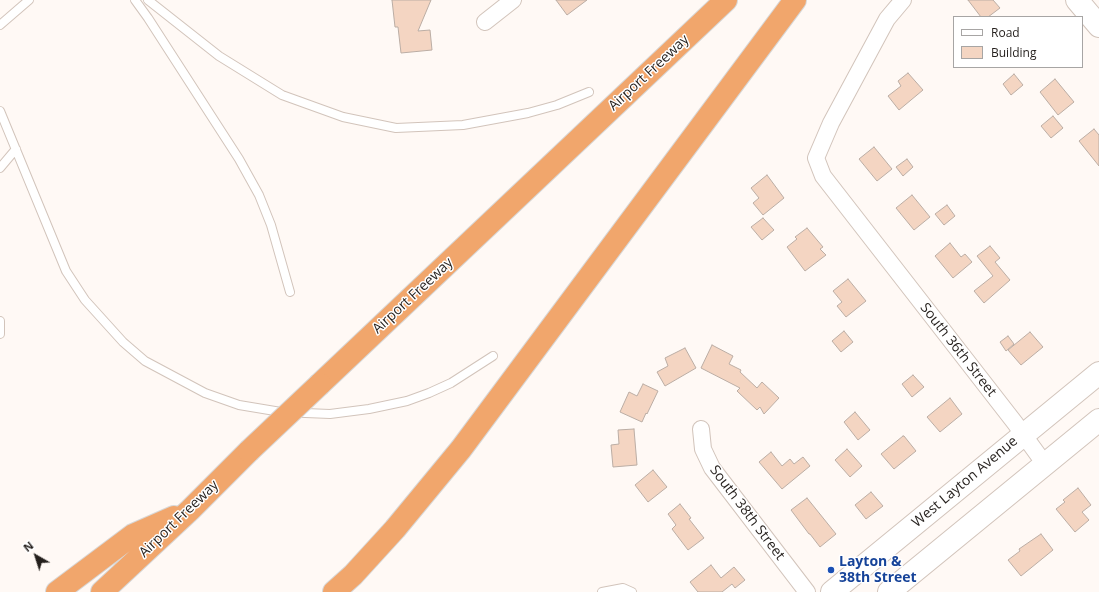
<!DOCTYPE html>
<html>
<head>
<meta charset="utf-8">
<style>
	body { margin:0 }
	#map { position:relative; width:1099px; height:592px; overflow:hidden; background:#fff9f5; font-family:"Open Sans",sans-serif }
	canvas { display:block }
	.legend { position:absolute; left:953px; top:16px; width:130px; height:52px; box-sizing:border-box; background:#fff; border:1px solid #a7a5a4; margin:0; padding:5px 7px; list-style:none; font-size:12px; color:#241f1c }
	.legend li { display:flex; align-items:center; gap:8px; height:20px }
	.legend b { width:20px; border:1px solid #a7a5a4 }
	.north { position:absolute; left:16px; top:536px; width:40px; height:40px; -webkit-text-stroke:3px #fff; paint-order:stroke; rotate:321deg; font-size:11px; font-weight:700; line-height:16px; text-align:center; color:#241f1c }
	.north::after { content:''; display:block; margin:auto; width:14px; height:18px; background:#241f1c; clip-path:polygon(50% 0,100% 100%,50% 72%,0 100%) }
</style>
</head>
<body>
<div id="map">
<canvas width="1099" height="592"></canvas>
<ul class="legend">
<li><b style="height:5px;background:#fff"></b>Road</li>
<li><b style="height:11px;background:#f4d5c2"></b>Building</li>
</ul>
<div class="north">N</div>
</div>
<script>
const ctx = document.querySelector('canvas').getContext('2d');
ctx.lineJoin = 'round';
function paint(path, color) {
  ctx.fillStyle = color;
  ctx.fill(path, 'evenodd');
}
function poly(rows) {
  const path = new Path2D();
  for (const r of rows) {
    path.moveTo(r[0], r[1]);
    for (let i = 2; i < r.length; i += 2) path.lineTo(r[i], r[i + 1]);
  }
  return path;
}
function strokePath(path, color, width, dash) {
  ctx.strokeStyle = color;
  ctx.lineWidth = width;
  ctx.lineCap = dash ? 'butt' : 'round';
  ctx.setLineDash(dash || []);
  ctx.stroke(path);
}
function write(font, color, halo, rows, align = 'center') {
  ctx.font = font + ' "Open Sans",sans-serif';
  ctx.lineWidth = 3;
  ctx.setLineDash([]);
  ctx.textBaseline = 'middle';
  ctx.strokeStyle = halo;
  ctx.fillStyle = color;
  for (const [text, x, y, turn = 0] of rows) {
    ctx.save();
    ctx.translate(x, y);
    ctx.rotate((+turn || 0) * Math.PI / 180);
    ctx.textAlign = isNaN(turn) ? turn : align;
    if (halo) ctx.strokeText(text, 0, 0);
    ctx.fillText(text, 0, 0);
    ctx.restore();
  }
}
const building = poly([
	[392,0,431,0,418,31,430,30,432,50,401,53,398,27,395,27,392,0],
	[556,0,587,0,567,15,556,0],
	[968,0,993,0,1000,8,988,17,981,17,968,0],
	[908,73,923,90,899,110,888,96,901,86,898,81,908,73],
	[1014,74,1023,85,1011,95,1003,84,1014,74],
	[1055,79,1074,102,1058,115,1040,92,1055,79],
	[1053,116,1063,128,1051,138,1041,126,1053,116],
	[1094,129,1099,135,1099,166,1079,141,1094,129],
	[874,147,892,169,877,181,859,159,874,147],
	[907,159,913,167,903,176,896,167,907,159],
	[767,175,784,198,763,215,753,203,759,198,751,188,767,175],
	[912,195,930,217,914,230,896,208,912,195],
	[947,205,955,216,944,225,935,214,947,205],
	[763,218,774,230,762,240,751,227,763,218],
	[807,228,823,247,820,249,826,255,805,271,787,247,797,239,795,237,807,228],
	[950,243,961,257,965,254,972,262,953,278,935,256,950,243],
	[990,246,1000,258,995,262,1010,280,984,303,974,291,993,276,977,256,990,246],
	[848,279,866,301,846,317,837,306,842,302,833,291,848,279],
	[844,331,853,342,841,352,832,341,844,331],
	[1030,332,1043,347,1021,365,1008,350,1030,332],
	[1008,336,1014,344,1006,351,1000,342,1008,336],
	[712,345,733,356,729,364,741,370,740,372,757,388,762,382,779,398,764,414,760,407,757,410,737,391,740,388,701,368,712,345],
	[685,348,696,368,665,386,657,372,668,366,665,358,685,348],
	[913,375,924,387,912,397,902,384,913,375],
	[643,384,658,391,647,414,646,413,642,422,620,412,629,392,637,396,643,384],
	[950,398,962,414,940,432,927,417,950,398],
	[855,412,870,430,858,440,844,422,855,412],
	[634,429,637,465,613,467,611,445,619,444,618,430,634,429],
	[903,436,904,436,916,451,894,469,881,454,903,436],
	[847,449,862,466,850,477,835,460,847,449],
	[771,452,782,466,790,459,794,464,803,457,810,466,782,489,759,462,771,452],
	[653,470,667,487,648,502,635,485,653,470],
	[1078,488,1091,505,1082,512,1089,520,1075,532,1056,509,1065,502,1063,500,1078,488],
	[871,492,883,506,866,519,855,505,871,492],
	[807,498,836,534,820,547,810,534,809,534,791,510,807,498],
	[680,504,691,518,689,519,704,538,688,550,672,529,676,525,668,514,680,504],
	[1041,534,1053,550,1021,576,1008,560,1020,551,1019,549,1041,534],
	[711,565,721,578,734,567,745,580,735,588,732,584,722,592,698,592,690,582,711,565]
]);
const lane = poly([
	[135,0,148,18,239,159,259,195,271,225,290,292],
	[148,0,219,56,282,95,343,117,396,128,463,125,528,113,557,105,589,92],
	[0,25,29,0],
	[0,111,66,271,85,300,123,342,145,361,205,393,239,405,281,412,330,414,369,409,407,401,429,393,451,383,493,356],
	[0,168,16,149],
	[0,321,0,334],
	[602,592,623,588,632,592]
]);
const street = poly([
	[903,0,887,19,831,123,816,158,823,176,1015,423,1044,463],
	[485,22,513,0],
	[701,429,703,449,712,468,807,592]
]);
const secondary = poly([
	[1077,0,1099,26],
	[832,592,1099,373],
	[889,592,1099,420]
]);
const highway = poly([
	[320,384,726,0],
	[57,592,133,535,174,517],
	[102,592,190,510,249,451],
	[334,592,353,575,395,529,461,449,795,0]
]);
const highwayBridge = poly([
	[249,451,320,384]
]);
const markers = [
	[831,570,4,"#1a4fb4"]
];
const streetNames = [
	["Airport Freeway",649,73,-43],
	["Airport Freeway",413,296,-43],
	["South 36th Street",958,350,52],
	["West Layton Avenue",965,482,-40],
	["South 38th Street",747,513,53],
	["Airport Freeway",179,519,-44]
];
const transitNames = [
	["Layton &",839,562],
	["38th Street",839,578]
];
paint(building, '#f4d5c2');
strokePath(building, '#bbada4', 1);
strokePath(lane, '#d2c4bb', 10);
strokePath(street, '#d2c4bb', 18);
strokePath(secondary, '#d2c4bb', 24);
strokePath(highway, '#d8d7d6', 24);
strokePath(lane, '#fff', 8);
strokePath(street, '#fff', 16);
strokePath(secondary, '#fff', 22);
strokePath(highway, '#f1a66c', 22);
strokePath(highwayBridge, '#d8d7d6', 24, []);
strokePath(highwayBridge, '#f1a66c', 22);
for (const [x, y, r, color] of markers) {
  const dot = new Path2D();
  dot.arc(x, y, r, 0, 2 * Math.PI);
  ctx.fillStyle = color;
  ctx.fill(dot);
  strokePath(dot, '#fff', 1.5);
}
write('14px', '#241f1c', '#fff', streetNames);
write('bold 14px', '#164399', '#fff', transitNames, 'left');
</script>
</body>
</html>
